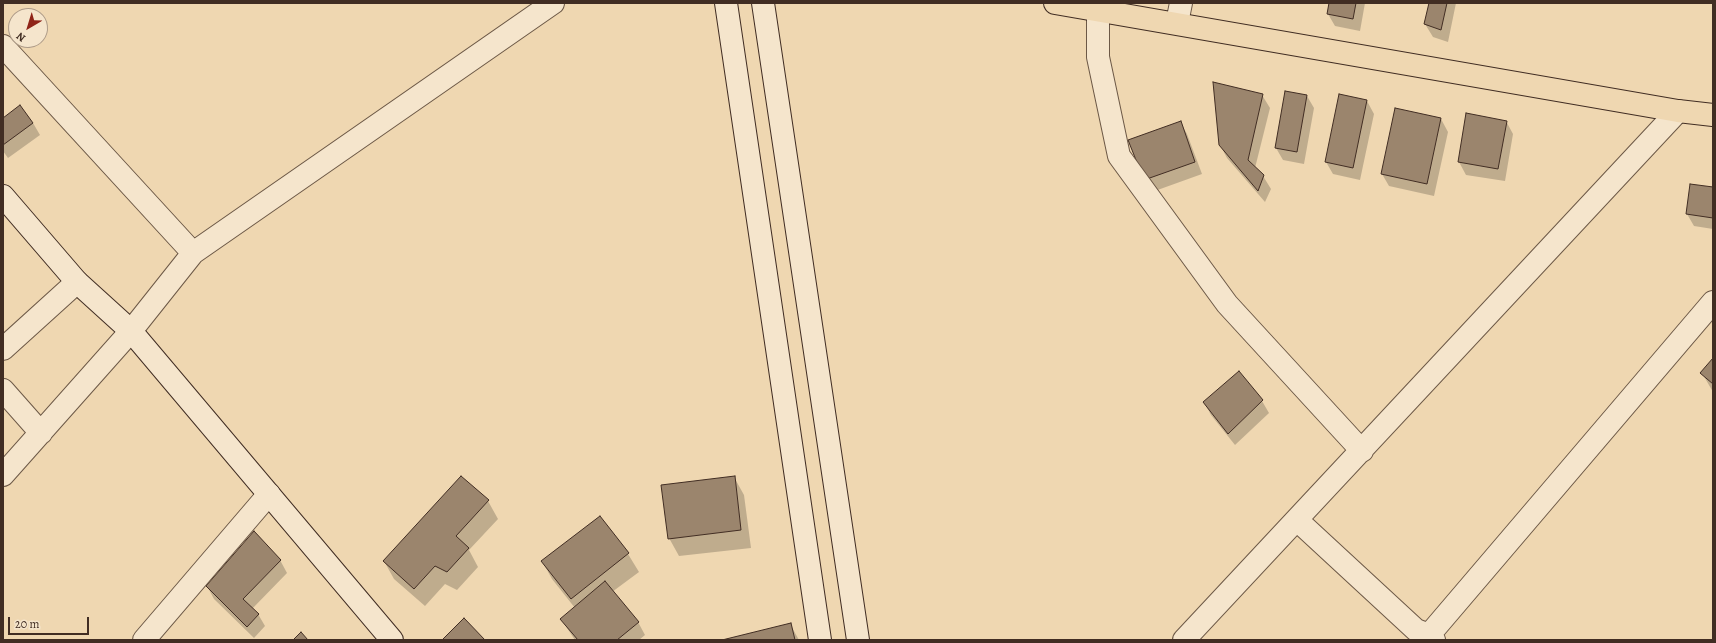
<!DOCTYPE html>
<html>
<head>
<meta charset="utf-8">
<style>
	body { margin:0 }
	#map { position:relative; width:1716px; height:643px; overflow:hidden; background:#efd7b1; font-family:Alegreya,serif }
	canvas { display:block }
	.frame { position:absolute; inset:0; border:4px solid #412d23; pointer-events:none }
	.north { position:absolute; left:8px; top:8px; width:40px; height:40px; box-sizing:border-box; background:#f5e5cc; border:1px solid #ad9b88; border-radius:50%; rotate:218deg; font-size:11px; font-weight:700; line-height:16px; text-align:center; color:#412d23 }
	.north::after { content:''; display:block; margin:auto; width:14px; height:18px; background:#8f2418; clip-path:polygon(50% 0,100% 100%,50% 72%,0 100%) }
	.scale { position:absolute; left:8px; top:617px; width:81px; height:18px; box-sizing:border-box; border:2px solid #412d23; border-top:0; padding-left:5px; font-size:12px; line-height:14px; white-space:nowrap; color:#412d23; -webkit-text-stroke:3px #f5e5cc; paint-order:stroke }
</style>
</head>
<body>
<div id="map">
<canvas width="1716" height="643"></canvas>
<div class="frame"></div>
<div class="north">N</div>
<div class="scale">20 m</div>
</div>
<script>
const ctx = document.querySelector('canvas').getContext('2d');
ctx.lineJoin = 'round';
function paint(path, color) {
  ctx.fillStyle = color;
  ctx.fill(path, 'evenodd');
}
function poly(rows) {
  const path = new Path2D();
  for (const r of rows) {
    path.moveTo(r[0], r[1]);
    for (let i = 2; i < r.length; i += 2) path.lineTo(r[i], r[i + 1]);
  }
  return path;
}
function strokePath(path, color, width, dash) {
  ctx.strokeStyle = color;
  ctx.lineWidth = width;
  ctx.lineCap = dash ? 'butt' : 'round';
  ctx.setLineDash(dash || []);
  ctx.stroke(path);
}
const shadow = poly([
	[1330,3,1365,3,1360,31,1335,26,1328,14],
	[1430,3,1456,3,1448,42,1433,37,1425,24],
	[1262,95,1270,108,1255,168,1263,176,1271,189,1265,202,1227,158,1220,145],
	[1307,96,1314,108,1304,164,1283,160,1276,148],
	[1367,101,1374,114,1360,180,1333,174,1326,162],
	[1467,115,1506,121,1513,134,1505,181,1466,175,1459,162],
	[3,119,33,123,40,135,8,158,3,151],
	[1441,119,1448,132,1434,196,1389,186,1382,174],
	[1180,122,1187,134,1202,174,1152,192,1144,180],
	[1713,188,1713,229,1694,226,1687,214],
	[1713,359,1713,392,1702,373],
	[1262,401,1269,413,1235,445,1211,415,1204,402],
	[734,477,744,495,751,548,679,556,669,538],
	[488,501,498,519,469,550,478,567,457,590,445,584,425,606,394,579,384,561],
	[599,517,628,554,639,572,612,592,638,622,645,635,639,640,575,640,561,619,575,608,552,579,542,561],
	[280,560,287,573,252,609,258,614,265,626,254,638,214,599,207,586],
	[790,624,799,640,727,640]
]);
const building = poly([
	[1329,3,1356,3,1353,19,1327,14,1329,3],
	[1429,3,1447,3,1441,30,1424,24,1429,3],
	[1213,82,1263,94,1248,160,1264,175,1258,191,1219,145,1213,82],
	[1285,91,1307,95,1297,152,1275,148,1285,91],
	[1339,94,1367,100,1353,168,1325,162,1339,94],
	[20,105,33,123,3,145,3,118,20,105],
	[1395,108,1441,118,1427,184,1381,174,1395,108],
	[1466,113,1507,121,1498,169,1458,162,1466,113],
	[1181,121,1195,162,1144,180,1128,140,1181,121],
	[1690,184,1713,187,1713,218,1686,214,1690,184],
	[1713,358,1713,384,1700,373,1713,358],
	[1239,371,1263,400,1228,434,1203,402,1239,371],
	[461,476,489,500,456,536,469,548,447,572,435,566,414,589,383,561,461,476],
	[735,476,741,530,668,539,661,485,735,476],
	[600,516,629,553,571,599,541,561,600,516],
	[254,531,281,560,243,599,259,614,247,627,206,586,254,531],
	[605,581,639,622,617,640,578,640,560,619,605,581],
	[464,618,485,640,442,640,464,618],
	[791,623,795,640,722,640,791,623],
	[301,632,308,640,293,640,301,632]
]);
const street = poly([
	[1098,10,1098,57,1119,156,1227,304,1362,451],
	[1177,23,1181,3],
	[3,46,193,253],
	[3,349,77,282],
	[3,390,41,433],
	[3,475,131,331,193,253,553,3],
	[1297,520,1416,630,1429,635,1434,640],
	[1429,635,1713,302],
	[144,640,269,494],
	[1184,640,1678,111]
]);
const secondary = poly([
	[726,3,820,640],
	[763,3,858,640],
	[3,196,77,282,131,331,392,640]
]);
const primary = poly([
	[1055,3,1678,111,1713,115]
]);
paint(shadow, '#0003');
paint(building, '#9b856d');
strokePath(building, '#412d23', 1);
strokePath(street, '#6c5846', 24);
strokePath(secondary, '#412d23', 24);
strokePath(primary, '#412d23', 24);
strokePath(street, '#f5e5cc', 22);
strokePath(secondary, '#f5e5cc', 22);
strokePath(primary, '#efd7b1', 22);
</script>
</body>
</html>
